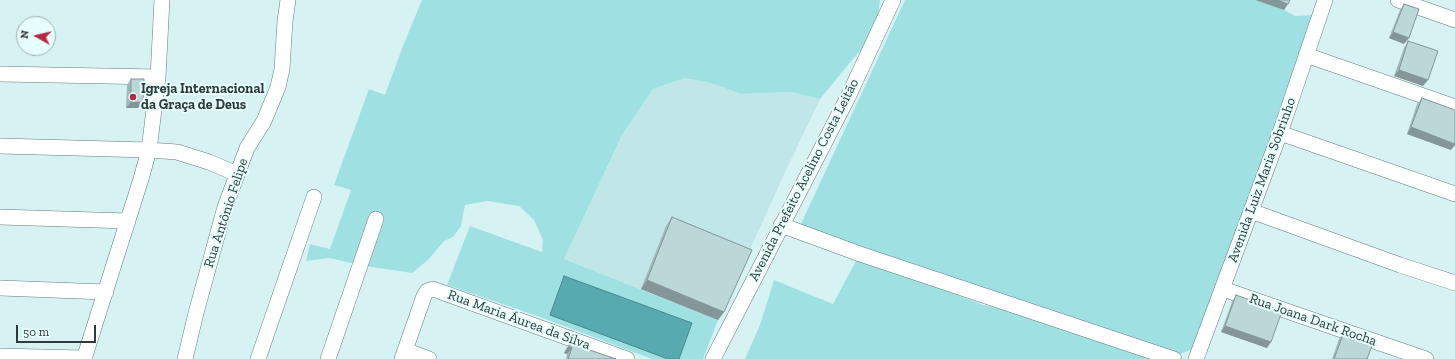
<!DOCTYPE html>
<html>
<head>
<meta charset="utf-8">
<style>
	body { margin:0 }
	#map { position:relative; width:1455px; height:359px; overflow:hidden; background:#d6f2f3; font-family:"Zilla Slab",serif }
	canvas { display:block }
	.north { position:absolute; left:16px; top:16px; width:40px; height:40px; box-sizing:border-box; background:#e7fefe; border:1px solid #9db0b0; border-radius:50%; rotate:278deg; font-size:11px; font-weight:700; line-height:16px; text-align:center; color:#2f3a3a }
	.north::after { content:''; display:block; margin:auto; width:14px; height:18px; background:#b82742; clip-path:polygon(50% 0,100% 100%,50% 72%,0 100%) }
	.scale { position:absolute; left:16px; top:325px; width:80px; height:18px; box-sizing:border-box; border:2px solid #2f3a3a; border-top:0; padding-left:5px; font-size:12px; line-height:14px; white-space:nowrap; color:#2f3a3a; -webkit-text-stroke:3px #e7fefe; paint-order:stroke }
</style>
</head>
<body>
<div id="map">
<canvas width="1455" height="359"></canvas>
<div class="north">N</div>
<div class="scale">50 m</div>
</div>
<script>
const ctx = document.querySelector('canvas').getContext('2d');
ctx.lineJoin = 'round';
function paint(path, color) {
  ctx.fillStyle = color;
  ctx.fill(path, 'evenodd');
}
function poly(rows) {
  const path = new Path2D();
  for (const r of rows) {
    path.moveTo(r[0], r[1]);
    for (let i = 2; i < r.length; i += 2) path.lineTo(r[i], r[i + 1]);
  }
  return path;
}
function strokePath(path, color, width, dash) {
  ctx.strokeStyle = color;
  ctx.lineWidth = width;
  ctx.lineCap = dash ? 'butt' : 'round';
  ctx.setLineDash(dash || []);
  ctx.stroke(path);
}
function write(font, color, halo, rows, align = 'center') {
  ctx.font = font + ' "Zilla Slab",serif';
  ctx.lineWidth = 4;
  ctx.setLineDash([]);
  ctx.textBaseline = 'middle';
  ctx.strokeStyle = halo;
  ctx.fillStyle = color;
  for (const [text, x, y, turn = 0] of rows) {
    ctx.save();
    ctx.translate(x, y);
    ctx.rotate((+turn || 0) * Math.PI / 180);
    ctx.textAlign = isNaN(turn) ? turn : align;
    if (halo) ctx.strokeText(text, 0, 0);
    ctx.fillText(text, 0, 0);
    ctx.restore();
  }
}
const built = poly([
	[685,78,711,83,741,94,791,92,820,99,787,168,718,320,564,259,622,135,653,89]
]);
const green = poly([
	[422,0,880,0,877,26,872,41,857,54,820,99,791,92,741,94,711,83,685,78,653,89,622,135,564,259,718,320,703,359,652,359,540,317,447,285,470,226,542,252,543,240,534,220,519,206,487,201,465,205,461,226,453,237,444,241,429,259,412,273,365,266,329,258,306,261,310,244,330,249,351,190,334,185,369,89,385,95,403,46],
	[905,0,1255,0,1284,10,1295,16,1315,15,1231,256,1191,350,1176,355,800,226],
	[857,259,914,278,983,305,1006,309,1115,344,1150,359,745,359,760,325,774,280,833,304]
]);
const water = poly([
	[564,276,692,323,679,359,668,359,550,315,564,276]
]);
const minor = poly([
	[1398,0,1455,20],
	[1306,55,1455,107],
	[0,74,158,77],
	[1280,133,1455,194],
	[0,146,149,150,177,152,209,162,237,174],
	[1251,211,1400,265,1455,283],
	[0,217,128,221],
	[781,225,860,254,1174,359],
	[0,288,106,292],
	[1223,289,1426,359],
	[405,350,429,359],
	[0,356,84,358],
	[84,359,141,179,149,150,158,77,162,0],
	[185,359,196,313,225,207,247,148,264,121,278,87,282,69,285,21,288,0],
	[258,359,314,197],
	[328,359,376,219],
	[402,359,424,296,427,291,433,289,627,359],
	[713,359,848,97,893,0],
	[1196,359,1280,133,1325,0]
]);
const wall = poly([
	[1404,4,1404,44,1389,38,1400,10],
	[1408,41,1423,86,1394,76,1404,48],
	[131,79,143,102,138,108,126,108,127,85],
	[1422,98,1451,150,1407,134,1417,104],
	[672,217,724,312,718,320,641,289,666,226],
	[1236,295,1267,348,1221,332,1232,302],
	[1344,332,1367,359,1332,359,1339,339],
	[571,340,584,348,616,359,566,359,567,354,564,353,567,347]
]);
const shadedWall = poly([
	[1255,0,1277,0,1288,4,1284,10],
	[1393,32,1409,38,1404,44,1389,38],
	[1399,70,1428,80,1423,86,1394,76],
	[131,102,143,102,138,108,126,108],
	[1411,127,1455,144,1455,145,1451,150,1407,134],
	[647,280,724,312,718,320,641,289],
	[1225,326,1271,342,1267,348,1221,332],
	[569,346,572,348,567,354,564,353]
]);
const building = poly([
	[1277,0,1290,0,1288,4,1277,0],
	[1404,4,1419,9,1409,38,1393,32,1404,4],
	[1408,41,1438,51,1428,80,1399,70,1408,41],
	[131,79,144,79,143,102,131,102,131,79],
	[1422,98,1455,110,1455,144,1411,127,1422,98],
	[672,217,752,250,724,312,647,280,672,217],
	[1236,295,1282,311,1271,342,1225,326,1236,295],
	[1344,332,1373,343,1367,359,1334,359,1344,332],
	[571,340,585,346,584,348,616,359,568,359,572,348,569,346,571,340]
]);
const markers = [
	[133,97,4,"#b82742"]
];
const poiNames = [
	["Igreja Internacional",141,89],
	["da Graça de Deus",141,105]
];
const streetNames = [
	["Avenida Prefeito Acelino Costa Leitão",804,180,-63],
	["Avenida Luiz Maria Sobrinho",1262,180,-70],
	["Rua Antônio Felipe",226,213,-72],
	["Rua Maria Áurea da Silva",519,320,20],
	["Rua Joana Dark Rocha",1313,320,19]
];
paint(built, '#c1e6e7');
paint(green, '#9fe1e3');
paint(water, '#57aaae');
strokePath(water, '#4b888b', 1);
strokePath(minor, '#637c7d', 16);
strokePath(minor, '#fff', 15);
paint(wall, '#a2b9ba');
paint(shadedWall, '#849697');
paint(building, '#bcd7d8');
strokePath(building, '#849697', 1);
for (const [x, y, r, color] of markers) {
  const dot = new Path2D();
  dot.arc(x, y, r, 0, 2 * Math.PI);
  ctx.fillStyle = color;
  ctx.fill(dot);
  strokePath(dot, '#e7fefe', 1.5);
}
write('bold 14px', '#2f3a3a', '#e7fefe', poiNames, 'left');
write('14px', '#2f3a3a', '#e7fefe', streetNames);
</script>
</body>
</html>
